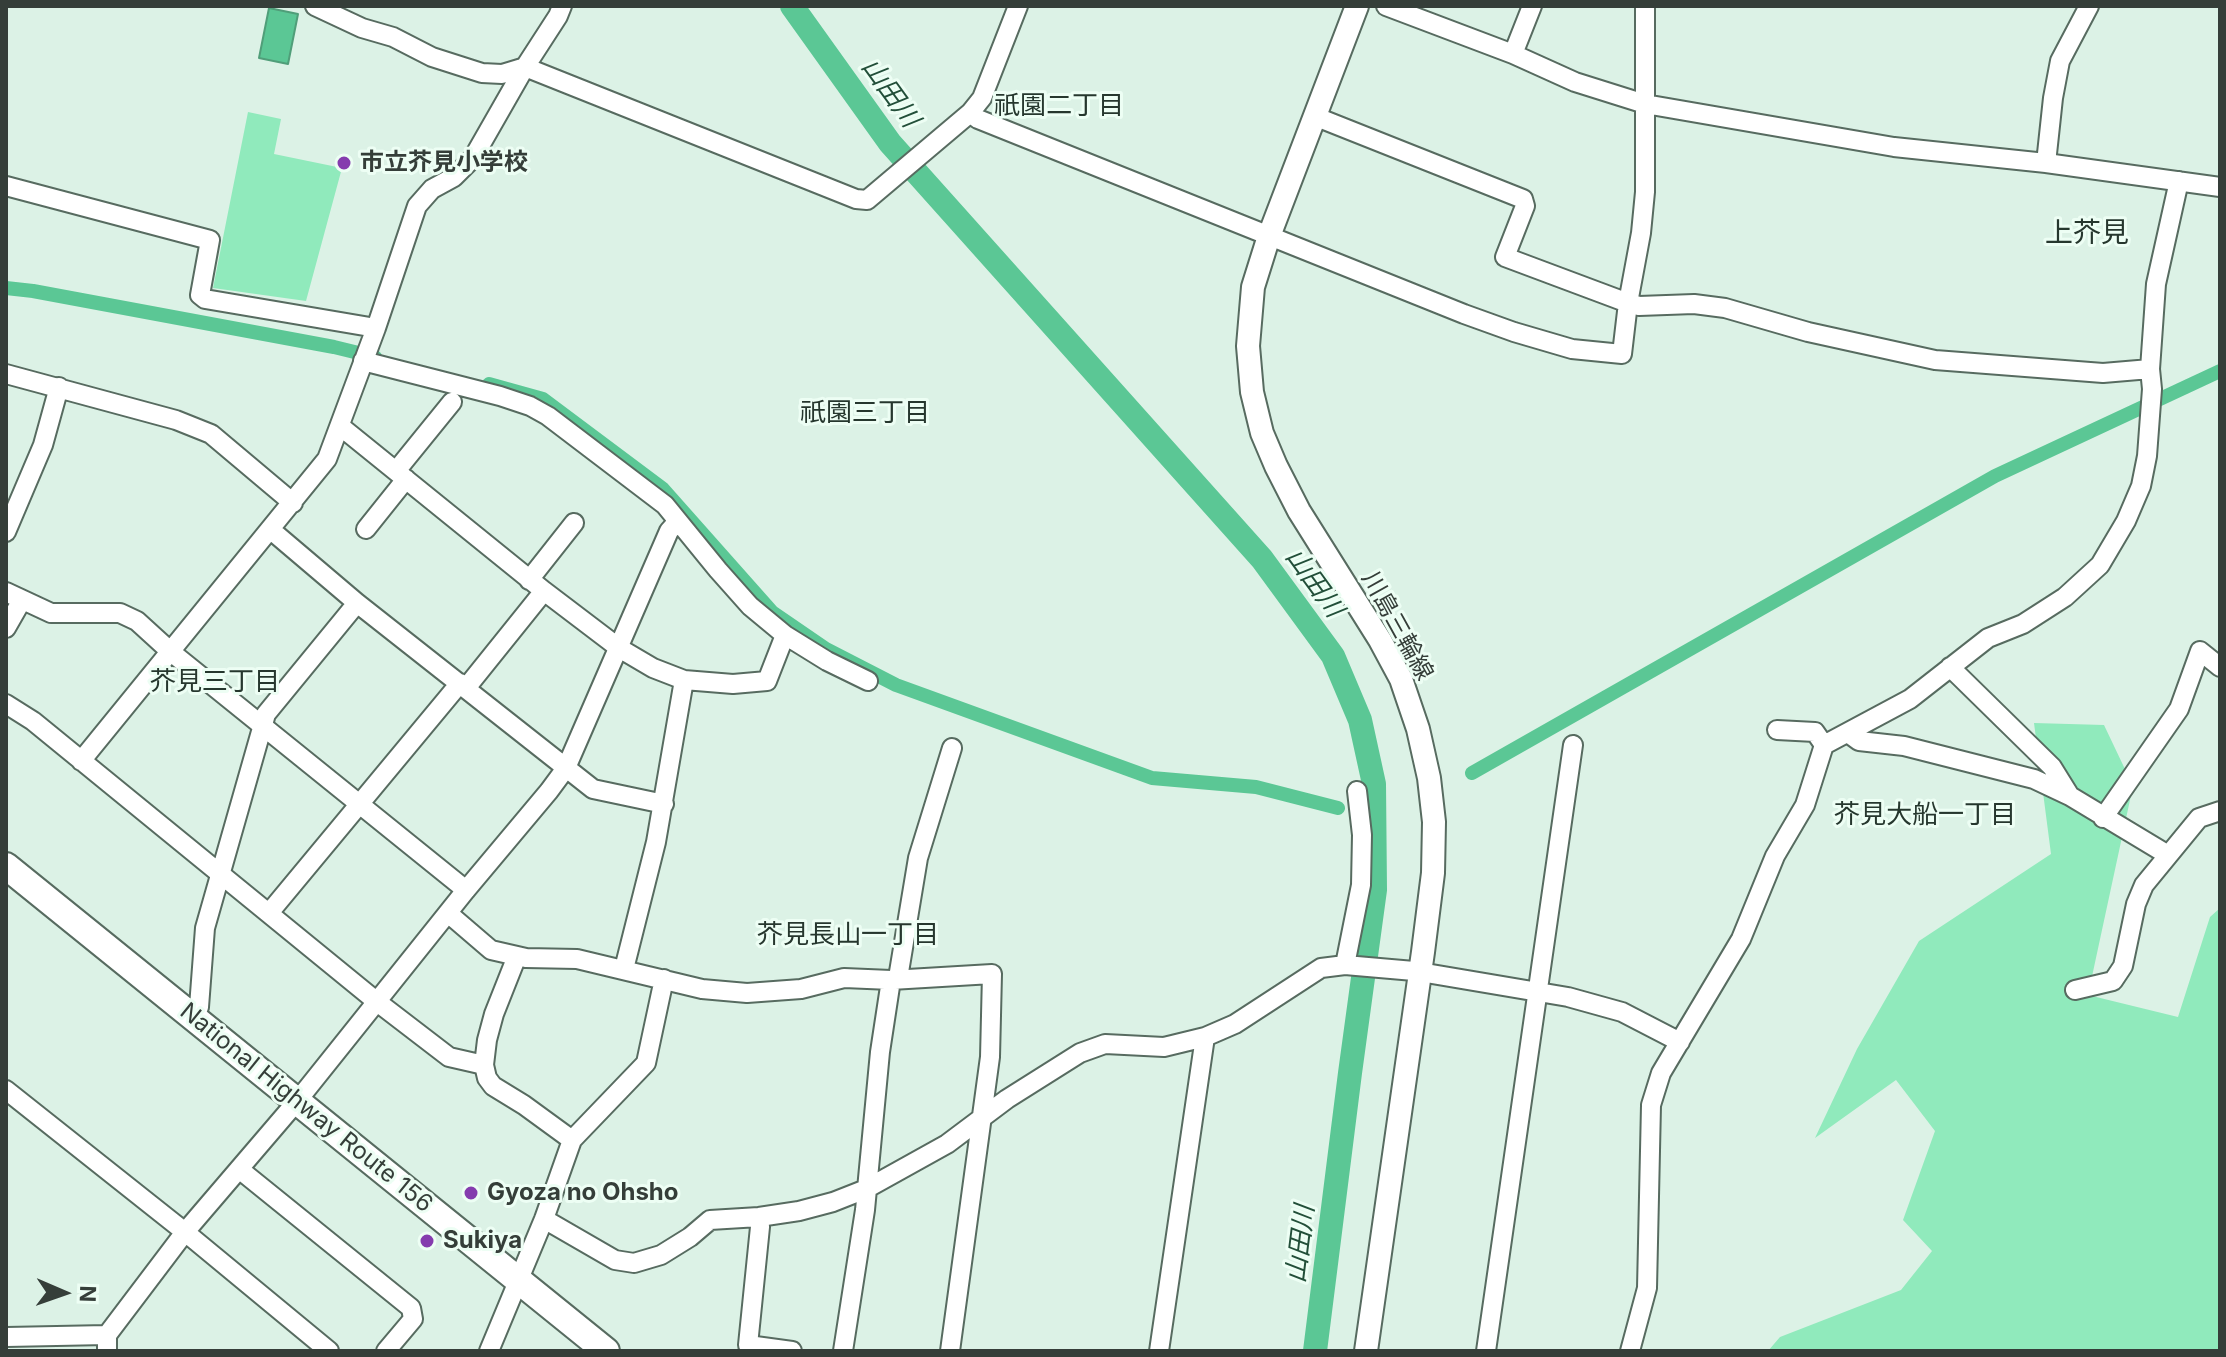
<!DOCTYPE html>
<html>
<head>
<meta charset="utf-8">
<style>
	body { margin:0 }
	#map { position:relative; width:2226px; height:1357px; overflow:hidden; background:#dcf2e6; font-family:Inter,sans-serif }
	canvas { display:block }
	.frame { position:absolute; inset:0; border:8px solid #353e39; pointer-events:none }
	.north { position:absolute; left:24px; top:1253px; width:80px; height:80px; -webkit-text-stroke:6px #edfef4; paint-order:stroke; rotate:92deg; font-size:22px; font-weight:700; line-height:32px; text-align:center; color:#353e39 }
	.north::after { content:''; display:block; margin:auto; width:28px; height:36px; background:#353e39; clip-path:polygon(50% 0,100% 100%,50% 72%,0 100%) }
</style>
</head>
<body>
<div id="map">
<canvas width="2226" height="1357"></canvas>
<div class="frame"></div>
<div class="north">N</div>
</div>
<script>
const ctx = document.querySelector('canvas').getContext('2d');
ctx.lineJoin = 'round';
function paint(path, color) {
  ctx.fillStyle = color;
  ctx.fill(path, 'evenodd');
}
function poly(rows) {
  const path = new Path2D();
  for (const r of rows) {
    path.moveTo(r[0], r[1]);
    for (let i = 2; i < r.length; i += 2) path.lineTo(r[i], r[i + 1]);
  }
  return path;
}
function strokePath(path, color, width, dash) {
  ctx.strokeStyle = color;
  ctx.lineWidth = width;
  ctx.lineCap = dash ? 'butt' : 'round';
  ctx.setLineDash(dash || []);
  ctx.stroke(path);
}
function write(font, color, halo, rows, align = 'center') {
  ctx.font = font + ' Inter,"Noto Sans JP",sans-serif';
  ctx.lineWidth = 6;
  ctx.setLineDash([]);
  ctx.textBaseline = 'middle';
  ctx.strokeStyle = halo;
  ctx.fillStyle = color;
  for (const [text, x, y, turn = 0] of rows) {
    ctx.save();
    ctx.translate(x, y);
    ctx.rotate((+turn || 0) * Math.PI / 180);
    ctx.textAlign = isNaN(turn) ? turn : align;
    if (halo) ctx.strokeText(text, 0, 0);
    ctx.fillText(text, 0, 0);
    ctx.restore();
  }
}
const green = poly([
	[248,112,281,119,274,154,342,168,306,301,213,288],
	[2034,723,2104,725,2133,786,2088,995,2178,1017,2210,917,2220,908,2220,1351,1768,1351,1780,1337,1901,1290,1932,1251,1903,1220,1935,1131,1896,1080,1815,1138,1857,1049,1919,941,2051,854]
]);
const water = poly([
	[269,8,298,14,288,64,259,58,269,8]
]);
const canal = poly([
	[6,288,33,291,334,347,375,357],
	[489,384,543,399,662,488,772,612,826,649,896,685,1152,778,1256,787,1338,808],
	[1472,773,1995,476,2220,371]
]);
const river = poly([
	[792,6,890,143,1262,559,1333,656,1360,720,1374,784,1375,890,1350,1073,1315,1351]
]);
const minor = poly([
	[315,6,362,28,393,37,432,57,482,73,502,74,525,67,856,199,867,200,970,113,982,98,1018,6],
	[1386,6,1513,54,1575,82,1645,104,1894,147,2046,163,2220,187],
	[1513,54,1532,6],
	[970,113,978,119,1464,314,1514,332,1572,349,1622,354,1628,303,1641,233,1645,192,1645,6],
	[1314,116,1523,199,1525,206,1505,257,1628,303,1639,306,1694,304,1725,308,1808,332,1935,360,2103,373,2150,369],
	[2046,163,2053,98,2060,61,2089,6],
	[6,186,210,240,200,295,205,299,376,328],
	[363,361,500,396,530,406,548,416,665,505,718,570,750,606,785,635,827,661,868,681],
	[6,374,176,420,211,434,293,503],
	[340,426,544,591,619,648,653,668,684,680,733,684,767,681,785,635],
	[396,471,452,402],
	[366,529,406,479],
	[271,530,357,603,593,789,664,804],
	[6,532,43,445,59,387],
	[529,580,574,523],
	[6,592,51,613,120,613,137,621,171,652,466,890],
	[6,628,22,600],
	[1950,667,2052,767,2070,796],
	[466,688,544,591],
	[6,704,33,721,376,1001,449,1057,484,1065],
	[1777,730,1815,732,1824,745],
	[1848,733,1859,741,1904,746,2034,779,2070,796,2168,855],
	[81,761,327,459,376,328,417,206,432,189,454,177,473,158,525,67,558,16,562,6],
	[1357,791,1362,835,1361,885,1345,965,1414,971,1568,997,1622,1012,1680,1042],
	[2103,818,2179,709,2200,651,2220,667],
	[269,913,460,683],
	[449,914,491,950,526,958,577,959,702,989,747,993,801,989,844,978,891,980,992,974,990,1057,950,1351],
	[517,956,494,1014,487,1040,484,1065,487,1078,493,1086,524,1105,572,1140],
	[624,969,656,842,684,680],
	[898,978,918,858,952,748],
	[2075,990,2113,981,2123,966,2136,904,2144,885,2199,818,2220,811],
	[195,1017,199,1007,205,928,266,714,357,603],
	[6,1090,185,1232,329,1351],
	[239,1169,411,1308,413,1319,386,1351],
	[759,1217,760,1227,748,1345,792,1351],
	[544,1219,615,1260,634,1263,661,1255,690,1237,710,1220,759,1217,799,1211,833,1202,866,1189,947,1144,1007,1099,1080,1053,1105,1044,1164,1047,1205,1037,1235,1024,1321,968,1345,965],
	[6,1337,107,1335],
	[107,1351,107,1335,185,1232,298,1100,466,890,549,791,566,768,669,531,678,521],
	[489,1351,544,1219,572,1140,646,1063,664,979],
	[843,1351,865,1210,880,1052,891,980],
	[1159,1351,1205,1037],
	[1486,1351,1573,745],
	[1630,1351,1647,1288,1651,1105,1661,1073,1741,939,1775,856,1805,805,1824,745,1910,699,1988,638,2023,624,2065,597,2100,565,2126,521,2141,486,2147,456,2152,389,2150,369,2156,284,2179,181]
]);
const major = poly([
	[1357,6,1269,236,1253,287,1248,346,1252,392,1262,433,1276,466,1299,511,1380,640,1401,679,1418,729,1429,778,1434,822,1433,873,1423,952,1366,1351]
]);
const highway = poly([
	[6,866,606,1351]
]);
const markers = [
	[344,163,8,"#853cae"],
	[471,1193,8,"#853cae"],
	[427,1241,8,"#853cae"]
];
const poiNames = [
	["市立芥見小学校",360,163],
	["Gyoza no Ohsho",487,1193],
	["Sukiya",443,1241]
];
const streetNames = [
	["川島三輪線",1397,626,61],
	["National Highway Route 156",306,1108,39]
];
const waterNames = [
	["山田川",890,93,54],
	["山田川",1314,583,54],
	["山田川",1301,1244,-83]
];
const neighbourhoodNames = [
	["祇園二丁目",1059,106],
	["祇園三丁目",865,413],
	["芥見三丁目",215,682],
	["芥見大船一丁目",1925,815],
	["芥見長山一丁目",848,935]
];
const quarterNames = [
	["上芥見",2087,234]
];
paint(green, '#90eabc');
paint(water, '#5bc795');
strokePath(water, '#509e79', 2);
strokePath(canal, '#5bc795', 14);
strokePath(river, '#5bc795', 24);
strokePath(minor, '#576b60', 22);
strokePath(major, '#576b60', 26);
strokePath(highway, '#576b60', 30);
strokePath(minor, '#fff', 18);
strokePath(major, '#fff', 22);
strokePath(highway, '#fff', 26);
for (const [x, y, r, color] of markers) {
  const dot = new Path2D();
  dot.arc(x, y, r, 0, 2 * Math.PI);
  ctx.fillStyle = color;
  ctx.fill(dot);
  strokePath(dot, '#edfef4', 3);
}
write('bold 24px', '#353e39', '#edfef4', poiNames, 'left');
write('24px', '#353e39', '#edfef4', streetNames);
write('italic 26px', '#224f39', '#edfef4', waterNames);
write('26px', '#26372e', '#edfef4', neighbourhoodNames);
write('28px', '#26372e', '#edfef4', quarterNames);
</script>
</body>
</html>
